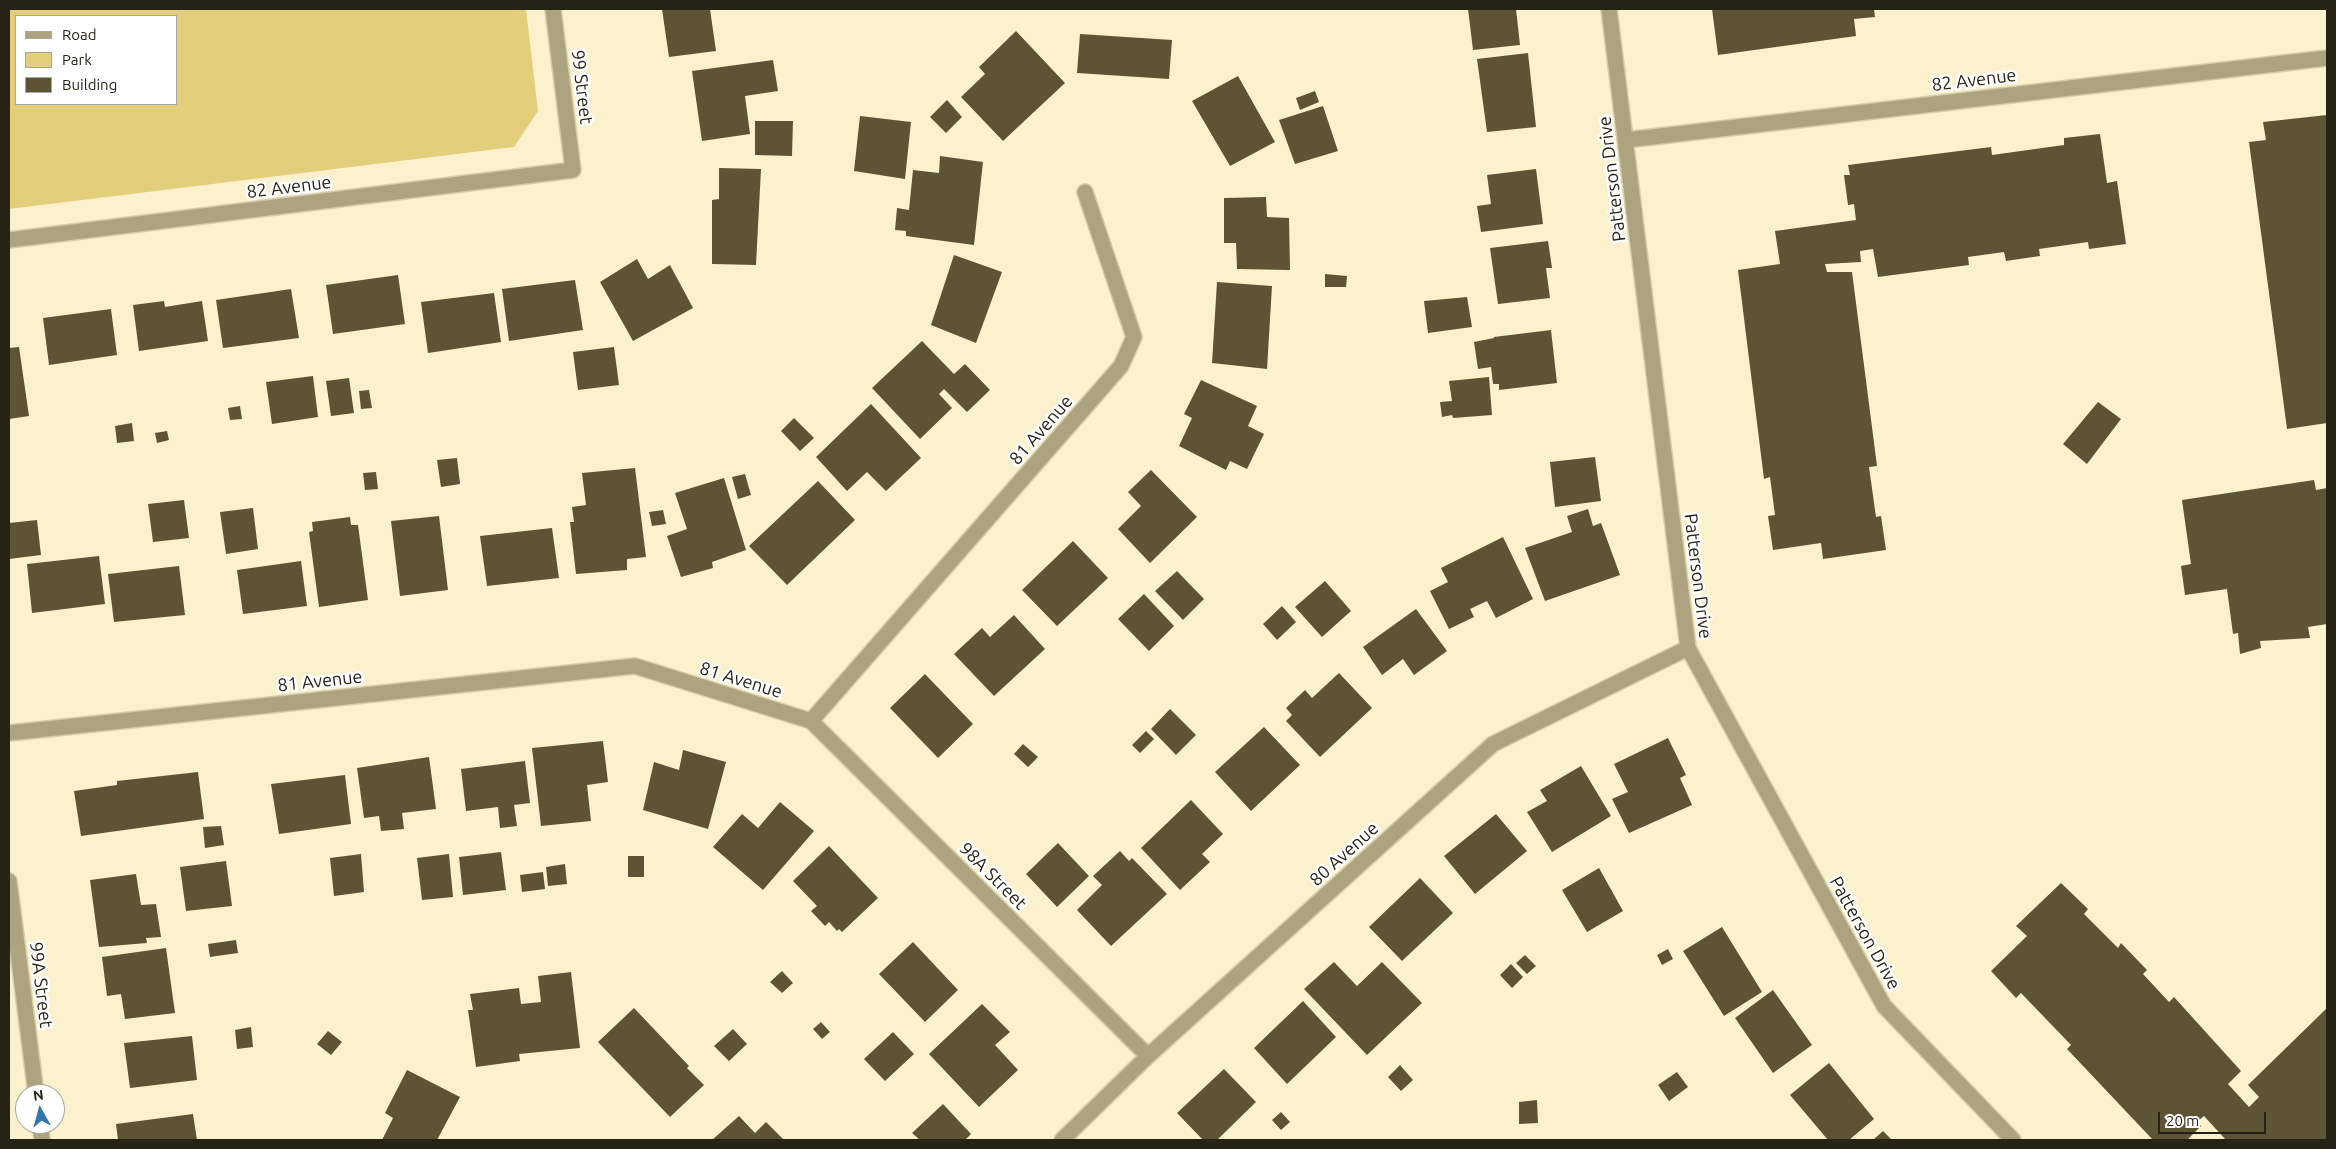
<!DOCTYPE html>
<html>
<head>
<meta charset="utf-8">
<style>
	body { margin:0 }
	#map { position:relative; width:2336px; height:1149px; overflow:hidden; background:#fbf2cd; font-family:Ubuntu,sans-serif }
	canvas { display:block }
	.frame { position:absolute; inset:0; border:10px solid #262315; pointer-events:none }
	.legend { position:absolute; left:15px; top:15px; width:162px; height:90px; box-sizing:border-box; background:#fff; border:1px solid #a8a7a1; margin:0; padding:6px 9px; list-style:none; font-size:15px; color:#262315 }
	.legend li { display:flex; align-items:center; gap:10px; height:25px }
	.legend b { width:25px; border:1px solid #a8a7a1 }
	.north { position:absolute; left:15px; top:1084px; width:50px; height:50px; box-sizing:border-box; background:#fff; border:1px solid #a8a7a1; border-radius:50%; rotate:353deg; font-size:14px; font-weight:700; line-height:20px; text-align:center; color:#262315 }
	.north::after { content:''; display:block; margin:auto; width:18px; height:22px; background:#3477ad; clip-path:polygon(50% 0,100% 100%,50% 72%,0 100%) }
	.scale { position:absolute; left:2158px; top:1112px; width:108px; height:22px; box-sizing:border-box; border:2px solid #262315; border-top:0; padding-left:6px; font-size:15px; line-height:18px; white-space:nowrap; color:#262315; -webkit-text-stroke:4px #fff; paint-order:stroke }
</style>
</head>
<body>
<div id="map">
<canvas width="2336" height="1149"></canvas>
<div class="frame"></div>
<ul class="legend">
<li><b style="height:6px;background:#ada47f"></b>Road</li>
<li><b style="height:14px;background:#e3cf7b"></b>Park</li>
<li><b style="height:14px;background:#5c5434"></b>Building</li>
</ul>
<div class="north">N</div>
<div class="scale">20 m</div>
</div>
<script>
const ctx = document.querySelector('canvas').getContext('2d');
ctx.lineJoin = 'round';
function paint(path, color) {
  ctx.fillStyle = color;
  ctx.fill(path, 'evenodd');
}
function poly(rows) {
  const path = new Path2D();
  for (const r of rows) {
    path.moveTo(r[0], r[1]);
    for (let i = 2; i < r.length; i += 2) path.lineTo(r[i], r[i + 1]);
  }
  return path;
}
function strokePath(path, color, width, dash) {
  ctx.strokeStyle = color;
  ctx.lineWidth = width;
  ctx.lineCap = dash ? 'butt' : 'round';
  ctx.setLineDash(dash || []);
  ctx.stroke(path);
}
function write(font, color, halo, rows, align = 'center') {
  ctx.font = font + ' Ubuntu,sans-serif';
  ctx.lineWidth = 5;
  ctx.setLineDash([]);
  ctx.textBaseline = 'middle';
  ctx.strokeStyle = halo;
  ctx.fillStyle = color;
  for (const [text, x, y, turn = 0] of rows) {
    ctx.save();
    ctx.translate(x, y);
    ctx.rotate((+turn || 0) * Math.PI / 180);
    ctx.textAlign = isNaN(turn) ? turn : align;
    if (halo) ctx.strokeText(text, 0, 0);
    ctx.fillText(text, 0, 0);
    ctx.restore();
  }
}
const green = poly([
	[9,9,526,9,538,111,514,147,9,209],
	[16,16,176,16,176,104,16,104]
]);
const building = poly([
	[662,9,710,9,716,51,669,57],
	[1468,9,1516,9,1520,45,1473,50],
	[1712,9,1874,9,1875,17,1854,19,1856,36,1718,55],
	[1016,31,1065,83,1003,141,961,97,985,74,979,67],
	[1080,34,1172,40,1169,79,1077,73],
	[1528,53,1536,127,1487,132,1477,59],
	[773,60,778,91,745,96,750,134,702,141,692,71],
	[1238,76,1275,142,1230,166,1192,101],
	[1315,91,1319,102,1300,110,1296,98],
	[947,100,962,117,946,133,930,117],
	[1323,106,1338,151,1295,164,1279,120],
	[2327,115,2327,423,2287,429,2249,142,2266,140,2263,122],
	[860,116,911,122,905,179,854,171],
	[755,121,793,121,792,156,755,155],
	[2100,134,2107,183,2117,181,2126,244,2089,249,2088,242,2039,249,2040,256,2006,261,2004,252,1968,257,1969,265,1878,277,1873,249,1860,251,1861,262,1825,264,1827,272,1852,272,1877,466,1869,467,1876,517,1881,516,1886,550,1823,559,1821,543,1773,550,1768,516,1775,515,1770,477,1764,479,1738,270,1780,264,1775,231,1856,220,1854,204,1848,205,1844,175,1850,175,1848,165,1991,147,1992,155,2064,145,2064,138],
	[940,156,983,162,974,245,906,236,906,231,895,230,897,208,909,210,913,170,939,173],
	[719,168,761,169,756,265,712,264,712,200,719,199],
	[1536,169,1543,224,1481,232,1477,206,1491,204,1487,175],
	[1266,197,1267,217,1289,218,1290,270,1237,269,1236,243,1224,243,1224,198],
	[1548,241,1552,268,1546,268,1550,298,1498,304,1490,248],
	[954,255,1002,272,976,343,931,325],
	[637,259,648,279,670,265,693,308,633,341,600,282],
	[1325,274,1347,276,1346,287,1325,287],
	[398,275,405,324,333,334,326,285],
	[575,280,583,330,509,341,502,289],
	[1217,282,1272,286,1267,369,1212,363],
	[291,289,299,338,223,348,216,300],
	[494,293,501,342,428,353,421,302],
	[1467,297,1472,327,1428,333,1424,301],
	[164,301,165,307,202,301,208,341,139,351,133,305],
	[111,309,117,355,49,365,43,318],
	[1551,330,1557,383,1499,390,1499,384,1493,384,1491,367,1478,369,1474,342,1494,338,1494,337],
	[922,341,954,374,965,364,990,390,967,412,944,389,939,394,952,408,920,439,872,388],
	[19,347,29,416,9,419,9,348],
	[614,347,619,385,578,390,573,352],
	[313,376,318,417,272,424,266,382],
	[1489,377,1492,415,1453,418,1452,415,1442,417,1440,402,1452,401,1449,381],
	[349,378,354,413,331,416,326,381],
	[1201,380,1257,406,1248,426,1264,434,1247,469,1230,461,1226,470,1179,446,1192,418,1184,414],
	[369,390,372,408,361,409,359,391],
	[2098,402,2121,419,2087,464,2063,444],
	[871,404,921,458,886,491,867,472,847,491,816,457],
	[240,406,242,419,230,420,228,408],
	[794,418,814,438,800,451,781,431],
	[132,423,134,441,117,443,115,426],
	[167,431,169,440,157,443,155,433],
	[1595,457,1601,501,1555,507,1550,462],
	[457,458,460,484,441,487,437,460],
	[635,468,646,557,627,559,627,570,576,574,570,522,574,522,572,507,586,505,582,473],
	[1151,470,1197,517,1150,563,1118,529,1141,506,1128,492],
	[376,472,378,489,365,490,363,473],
	[745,474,751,495,738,499,732,477],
	[724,478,746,550,712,562,713,568,681,577,667,536,687,529,675,493],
	[2314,480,2316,490,2327,488,2327,624,2308,627,2310,638,2260,641,2261,648,2240,654,2238,633,2233,634,2227,589,2185,595,2181,566,2191,564,2182,500],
	[818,481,855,520,787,585,749,546],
	[184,500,189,538,153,542,148,504],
	[253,508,258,549,226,554,220,512],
	[1588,509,1593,526,1601,523,1620,575,1545,601,1525,548,1572,532,1567,516],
	[663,510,666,524,652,526,649,512],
	[439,516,448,590,400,596,391,521],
	[350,517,351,525,358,525,368,600,319,607,309,532,313,531,312,522],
	[37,520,41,555,9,559,9,523],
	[552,528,559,578,487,586,480,536],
	[1503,537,1533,599,1496,618,1487,601,1470,609,1474,617,1449,629,1430,591,1448,582,1441,568],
	[1073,541,1108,578,1057,626,1022,590],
	[99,556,105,604,32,613,27,564],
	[301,561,307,606,243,614,237,570],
	[179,566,185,615,114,622,108,574],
	[1177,571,1204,599,1183,620,1155,591],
	[1325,581,1351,611,1322,637,1295,607],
	[1144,594,1174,626,1149,651,1118,619],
	[1282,606,1296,622,1277,640,1263,624],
	[1416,609,1447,651,1414,675,1403,659,1382,675,1363,647],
	[1014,615,1045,649,994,696,954,654,982,628,990,637],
	[1339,673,1372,708,1320,757,1286,721,1292,715,1286,708,1305,690,1312,698],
	[925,674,973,724,938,758,890,708],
	[1170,709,1196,735,1176,755,1151,729],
	[1264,727,1300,765,1251,811,1215,772],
	[1146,731,1154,739,1140,753,1132,745],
	[1668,738,1686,775,1680,778,1692,805,1629,833,1612,799,1628,792,1614,764],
	[603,741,608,782,587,785,591,821,541,826,532,748],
	[1023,744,1038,757,1028,767,1014,754],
	[683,750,726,762,708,829,643,810,654,762,679,770],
	[429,757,436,809,402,813,404,829,381,831,379,816,364,818,357,768],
	[525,761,530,803,514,805,517,826,500,828,498,807,466,811,461,769],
	[1581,766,1611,816,1552,852,1527,812,1547,801,1540,790],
	[198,772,204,819,81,836,74,791,117,785,117,781],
	[345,775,351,824,279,834,271,784],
	[1191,800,1223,834,1202,854,1210,862,1180,890,1141,848],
	[780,802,814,831,763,890,713,847,742,814,758,828],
	[1496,814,1527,851,1475,894,1444,856],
	[221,826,224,845,205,848,203,827],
	[1058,843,1089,876,1057,907,1026,874],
	[829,846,878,898,842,932,839,929,837,931,829,922,825,926,811,911,817,906,793,881],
	[1120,851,1129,861,1132,858,1167,894,1111,946,1077,910,1102,885,1093,876],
	[501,852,506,890,463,895,459,857],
	[361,854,364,892,334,896,330,858],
	[449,854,453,897,422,900,417,858],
	[628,856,644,856,644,877,628,877],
	[226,861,232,906,186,911,180,867],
	[565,864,567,884,548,886,546,867],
	[1599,868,1623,911,1587,932,1562,890],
	[543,872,545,889,522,892,520,875],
	[136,874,141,905,156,904,161,937,146,938,147,943,99,947,90,880],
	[1420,878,1453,913,1402,961,1369,927],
	[2061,883,2088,909,2084,914,2118,948,2121,943,2147,970,2143,974,2169,1002,2174,997,2241,1071,2228,1084,2249,1107,2259,1097,2248,1085,2327,1008,2327,1140,2226,1140,2204,1116,2197,1122,2201,1126,2187,1140,2153,1140,2067,1049,2071,1045,2021,993,2016,998,1991,971,2027,936,2016,926],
	[1722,927,1762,992,1724,1016,1683,951],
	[236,940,238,953,210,957,208,944],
	[913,942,958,990,925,1022,879,974],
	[166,948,175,1013,125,1019,121,994,107,996,102,957],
	[1668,949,1673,959,1662,965,1657,955],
	[1525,955,1536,966,1527,974,1516,963],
	[1334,962,1357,986,1382,962,1422,1003,1367,1055,1304,989],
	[1511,964,1523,977,1512,988,1500,975],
	[782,971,793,983,782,993,770,982],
	[571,972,580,1048,519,1054,520,1061,476,1067,468,1010,473,1010,470,994,519,988,521,1004,541,1002,538,976],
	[1773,990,1812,1045,1773,1073,1735,1018],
	[1303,1001,1336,1037,1287,1084,1254,1048],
	[982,1004,1010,1032,995,1045,1018,1070,979,1107,929,1054],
	[634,1008,689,1066,687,1068,704,1085,670,1117,598,1042],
	[821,1022,830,1032,822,1039,813,1029],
	[251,1027,253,1047,237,1049,235,1030],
	[733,1029,747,1044,729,1061,714,1046],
	[328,1031,342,1042,331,1055,317,1044],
	[893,1032,914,1054,885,1081,864,1059],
	[192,1036,197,1080,130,1088,124,1043],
	[1829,1063,1874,1119,1849,1140,1828,1140,1790,1095],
	[1400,1065,1413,1080,1401,1091,1388,1077],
	[1224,1069,1256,1102,1217,1140,1203,1140,1177,1113],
	[407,1070,460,1097,437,1140,382,1140,393,1118,385,1113],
	[1677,1072,1688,1087,1669,1101,1658,1085],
	[1537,1100,1538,1123,1519,1124,1519,1102],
	[943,1104,971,1134,965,1140,920,1140,912,1133],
	[1281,1112,1290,1122,1281,1130,1272,1120],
	[193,1114,197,1140,118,1140,116,1124],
	[739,1116,755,1133,766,1122,784,1140,712,1140],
	[1883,1131,1892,1140,1873,1140]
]);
const minor = poly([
	[1609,9,1688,648,1884,1006,2013,1140],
	[1626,140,2327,58],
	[9,240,573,170,553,9],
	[811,721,1121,366,1134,337,1085,192],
	[9,733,635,666,811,721,1148,1056],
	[9,881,36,1094],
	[40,1124,42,1140],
	[1062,1140,1148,1056,1493,744,1688,648]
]);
const streetNames = [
	["82 Avenue",1974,80,-7],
	["99 Street",582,87,83],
	["Patterson Drive",1612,179,-97],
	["82 Avenue",289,187,-7],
	["81 Avenue",1041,430,-49],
	["Patterson Drive",1698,576,83],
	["81 Avenue",741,680,17],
	["81 Avenue",320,681,-6],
	["80 Avenue",1344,854,-42],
	["98A Street",993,876,45],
	["Patterson Drive",1865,933,61],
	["99A Street",41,985,83]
];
paint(green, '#e3cf7b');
paint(building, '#5c5434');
strokePath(minor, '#d5cdac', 18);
strokePath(minor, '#ada47f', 15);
write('18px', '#262315', '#fff', streetNames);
</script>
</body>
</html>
